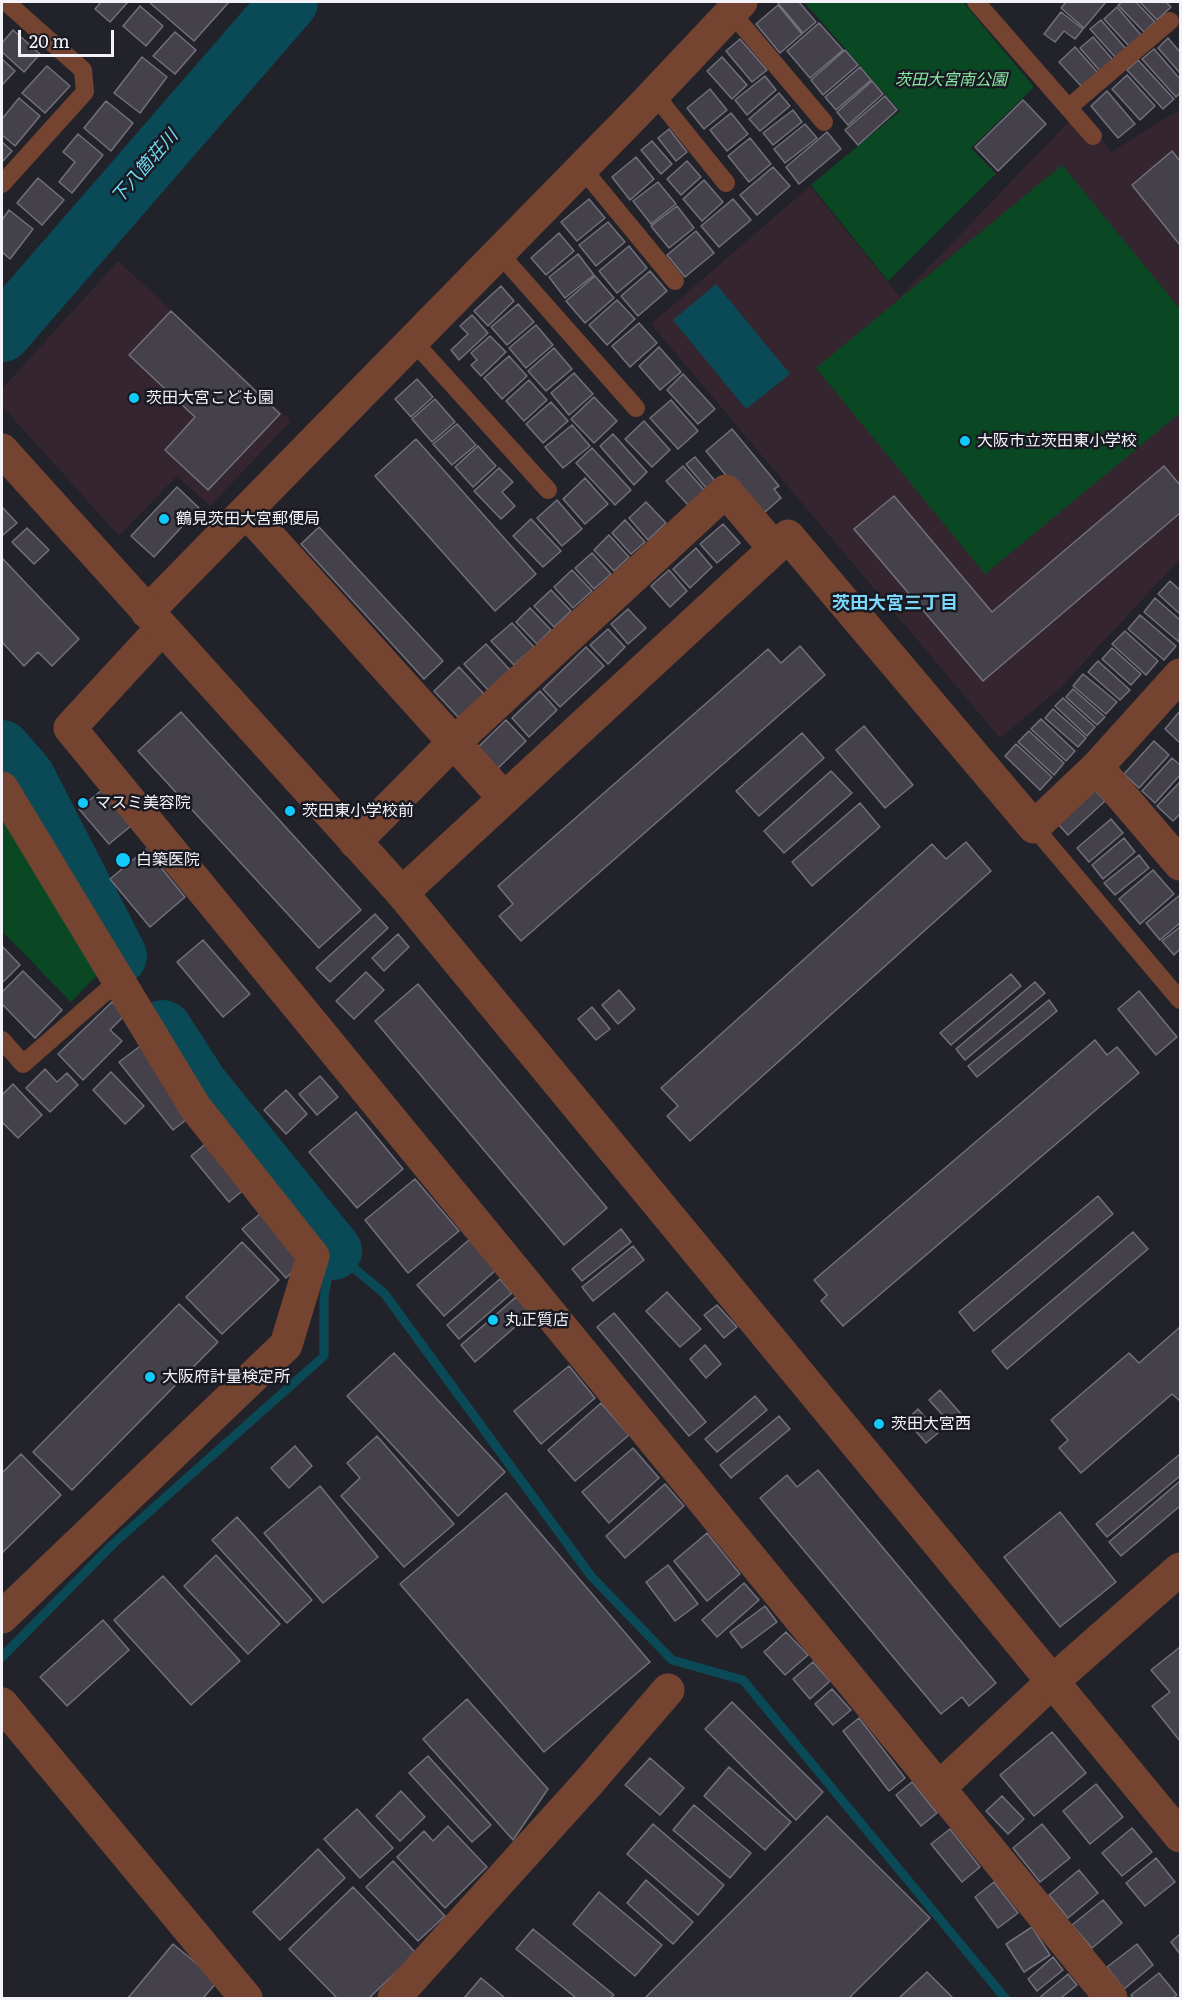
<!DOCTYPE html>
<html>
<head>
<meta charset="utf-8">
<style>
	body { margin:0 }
	#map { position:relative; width:1182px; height:2000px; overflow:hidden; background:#22222b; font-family:Literata,serif }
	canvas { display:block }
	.frame { position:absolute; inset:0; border:3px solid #f2f2f8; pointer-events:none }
	.scale { position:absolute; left:18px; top:30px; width:96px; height:27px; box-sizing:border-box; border:3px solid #f2f2f8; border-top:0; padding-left:8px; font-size:18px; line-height:21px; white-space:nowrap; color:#f2f2f8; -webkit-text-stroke:4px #191922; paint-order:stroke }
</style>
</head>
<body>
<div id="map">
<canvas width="1182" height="2000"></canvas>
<div class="frame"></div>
<div class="scale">20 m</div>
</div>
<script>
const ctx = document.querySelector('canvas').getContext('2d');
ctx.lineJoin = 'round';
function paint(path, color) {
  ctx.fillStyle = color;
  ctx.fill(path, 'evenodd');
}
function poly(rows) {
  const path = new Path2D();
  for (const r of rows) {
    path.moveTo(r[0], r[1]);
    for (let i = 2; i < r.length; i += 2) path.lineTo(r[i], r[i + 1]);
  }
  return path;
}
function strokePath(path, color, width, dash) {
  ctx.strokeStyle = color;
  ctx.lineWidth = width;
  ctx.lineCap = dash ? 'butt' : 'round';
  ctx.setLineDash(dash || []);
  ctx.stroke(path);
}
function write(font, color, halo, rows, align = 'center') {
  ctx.font = font + ' Literata,"Noto Sans JP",serif';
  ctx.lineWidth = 5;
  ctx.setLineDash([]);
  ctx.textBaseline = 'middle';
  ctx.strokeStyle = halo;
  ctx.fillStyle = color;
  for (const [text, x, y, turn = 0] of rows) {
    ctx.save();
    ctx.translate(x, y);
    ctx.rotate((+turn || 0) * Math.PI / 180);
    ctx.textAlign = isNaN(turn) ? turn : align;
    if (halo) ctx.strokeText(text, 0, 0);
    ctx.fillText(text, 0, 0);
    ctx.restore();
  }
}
const education = poly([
	[1180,109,1180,559,1059,689,1000,738,651,324,810,186,900,297,1080,110,1111,152],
	[118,261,291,421,210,506,177,476,119,536,2,406,2,389]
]);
const green = poly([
	[804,2,963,2,1034,87,971,148,996,174,888,281,811,185,900,111],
	[1062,165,1180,309,1180,413,985,574,816,368],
	[2,817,99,973,71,1002,2,931]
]);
const water = poly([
	[716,284,790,374,746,409,673,320]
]);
const stream = poly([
	[2,1657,113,1544,324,1356,324,1296,333,1251,384,1293,591,1576,672,1660,743,1680,1005,1998]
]);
const river = poly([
	[2,333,289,2],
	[2,749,26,777,118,956],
	[163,1029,199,1085,333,1251]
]);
const building = poly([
	[101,2,128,2,110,22,95,9,101,2],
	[149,2,229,2,194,41,149,2],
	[777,2,799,2,816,22,803,33,777,2],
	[1066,2,1106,2,1084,28,1061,8,1066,2],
	[1122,2,1136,2,1155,22,1144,32,1118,5,1122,2],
	[1140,2,1166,2,1171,7,1157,20,1140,2],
	[778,5,802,34,780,53,756,24,778,5],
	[140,6,163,26,146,46,123,26,140,6],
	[1117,7,1141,35,1129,46,1104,19,1117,7],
	[1061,12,1083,29,1075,39,1064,31,1055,42,1044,34,1061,12],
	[1101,20,1126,49,1116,58,1090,29,1101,20],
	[819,23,843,50,810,78,787,51,819,23],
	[13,30,40,54,24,72,2,52,2,43,13,30],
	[175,32,196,50,175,74,153,56,175,32],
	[1093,37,1113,60,1100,71,1080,48,1093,37],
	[1168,38,1180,52,1180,73,1158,48,1168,38],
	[740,39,767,70,752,82,726,51,740,39],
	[1075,47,1099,74,1083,88,1059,62,1075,47],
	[1154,49,1180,79,1180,93,1176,97,1142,59,1154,49],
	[845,50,858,65,823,95,811,80,845,50],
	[142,57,167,77,140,113,114,93,142,57],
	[722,57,747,85,732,99,707,71,722,57],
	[2,59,15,71,2,85,2,59],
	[1138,60,1174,99,1163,109,1127,70,1138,60],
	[47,66,70,86,45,113,22,93,47,66],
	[860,67,871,80,836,110,825,97,860,67],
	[1127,75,1155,106,1140,120,1112,89,1127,75],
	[765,76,776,90,747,115,735,100,765,76],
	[872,81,883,94,848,125,837,112,872,81],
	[710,89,727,110,704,129,687,108,710,89],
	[1107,91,1135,124,1118,138,1091,106,1107,91],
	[779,93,790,106,760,131,749,119,779,93],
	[885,96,897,110,858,145,845,130,885,96],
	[19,98,40,116,15,146,2,135,2,119,19,98],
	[1023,100,1046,124,998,171,975,147,1023,100],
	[106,101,133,123,111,151,84,128,106,101],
	[793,110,802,122,773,145,763,133,793,110],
	[731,113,748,134,727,151,710,130,731,113],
	[805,124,817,138,785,163,774,149,805,124],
	[669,129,687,152,676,161,658,138,669,129],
	[827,132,841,149,799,184,786,167,827,132],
	[78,134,103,155,72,193,59,182,75,162,63,152,78,134],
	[750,138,771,164,749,182,728,156,750,138],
	[652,141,672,164,661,174,641,150,652,141],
	[2,142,12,151,2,162,2,142],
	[1172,151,1180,161,1180,245,1132,185,1172,151],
	[636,157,654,179,630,200,612,177,636,157],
	[687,161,701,177,681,195,667,179,687,161],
	[773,167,790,186,757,215,740,195,773,167],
	[38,178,64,200,42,225,17,203,38,178],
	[704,180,723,202,702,221,683,199,704,180],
	[658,182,676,204,651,224,633,201,658,182],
	[589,199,605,218,577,241,561,222,589,199],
	[733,199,751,220,719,247,701,226,733,199],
	[677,206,694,228,669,248,651,226,677,206],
	[9,210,33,229,10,259,2,252,2,220,9,210],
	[608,222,625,242,596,266,579,245,608,222],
	[696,231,714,253,685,277,667,255,696,231],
	[559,233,574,251,546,275,531,258,559,233],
	[629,246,647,268,617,293,599,271,629,246],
	[578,254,594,275,565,298,549,277,578,254],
	[650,271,667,291,638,316,621,296,650,271],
	[595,276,614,298,585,323,566,301,595,276],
	[501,286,514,301,488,326,474,311,501,286],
	[617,300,635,319,607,345,589,325,617,300],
	[518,304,534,322,507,345,491,327,518,304],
	[171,311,280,414,208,490,165,450,195,417,129,355,171,311],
	[472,315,488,333,459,360,451,350,468,334,460,326,472,315],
	[639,323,657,343,630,367,612,346,639,323],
	[536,325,553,345,526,368,509,348,536,325],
	[490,336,506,352,481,376,471,365,477,360,471,353,490,336],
	[659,347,681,372,660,390,639,366,659,347],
	[554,348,572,369,546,391,528,371,554,348],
	[509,356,527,376,502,399,484,378,509,356],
	[574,373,593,394,569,415,551,393,574,373],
	[683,374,715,409,698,424,667,390,683,374],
	[417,379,433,397,411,417,395,399,417,379],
	[529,380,547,400,524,421,506,401,529,380],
	[594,397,617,421,594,443,571,419,594,397],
	[435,399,455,422,432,442,412,419,435,399],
	[671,400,698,431,678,449,650,418,671,400],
	[551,402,568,421,543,443,526,424,551,402],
	[644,421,670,450,652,467,625,439,644,421],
	[457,424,476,445,452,465,433,444,457,424],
	[572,425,590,446,563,468,545,447,572,425],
	[732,429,779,486,774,489,781,498,765,512,752,507,706,451,732,429],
	[613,434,647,472,634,485,600,446,613,434],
	[416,439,536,574,495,611,375,476,416,439],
	[478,446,496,466,473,487,455,467,478,446],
	[592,448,631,490,615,505,576,463,592,448],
	[695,457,716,482,707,489,686,464,695,457],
	[683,466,705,491,689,506,666,481,683,466],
	[1164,466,1180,485,1180,513,983,681,854,529,894,496,992,612,1164,466],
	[499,468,513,482,502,492,515,506,501,519,474,491,499,468],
	[585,478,608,504,585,524,563,499,585,478],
	[177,487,199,508,154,557,131,536,177,487],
	[557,500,582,529,562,546,537,518,557,500],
	[646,502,666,523,648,540,629,518,646,502],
	[2,507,17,523,3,535,2,533,2,507],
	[531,519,561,551,543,567,513,536,531,519],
	[625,520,645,542,631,554,612,533,625,520],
	[723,524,740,543,717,563,700,544,723,524],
	[319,527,443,661,424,679,301,544,319,527],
	[27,528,49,550,34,564,12,542,27,528],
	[609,535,629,557,614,571,594,550,609,535],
	[696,548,712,567,690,588,673,569,696,548],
	[592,553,611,574,594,589,575,568,592,553],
	[2,558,79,639,52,666,38,652,24,666,2,642,2,558],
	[572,570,592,591,573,608,554,587,572,570],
	[669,570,687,591,670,607,651,586,669,570],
	[1170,581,1180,590,1180,614,1158,594,1170,581],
	[551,590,571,611,554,627,534,606,551,590],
	[1155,598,1180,620,1179,642,1144,612,1155,598],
	[530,608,551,630,537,644,516,622,530,608],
	[628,609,646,628,628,644,611,624,628,609],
	[1140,615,1176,646,1164,660,1128,629,1140,615],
	[512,623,534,647,514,665,491,641,512,623],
	[608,629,625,647,608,664,590,645,608,629],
	[1125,631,1158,661,1146,675,1112,644,1125,631],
	[486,644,510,670,488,690,464,664,486,644],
	[800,646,825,675,521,941,499,916,513,904,498,886,768,649,781,663,800,646],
	[586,647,604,666,560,707,543,689,586,647],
	[1112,648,1141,674,1131,685,1102,659,1112,648],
	[1098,661,1130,690,1120,700,1088,672,1098,661],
	[459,667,484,694,459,718,434,691,459,667],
	[1083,674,1117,702,1106,714,1073,686,1083,674],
	[1073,689,1105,717,1097,725,1066,697,1073,689],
	[540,691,557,710,529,737,512,718,540,691],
	[1063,698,1095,727,1087,736,1055,706,1063,698],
	[1053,709,1086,738,1078,747,1045,718,1053,709],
	[1180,711,1180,743,1165,729,1180,711],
	[181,712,361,910,319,948,138,751,181,712],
	[1041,719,1075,751,1066,761,1031,729,1041,719],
	[506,720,526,741,493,773,473,752,506,720],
	[864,726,913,785,885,808,836,750,864,726],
	[1029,731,1064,763,1054,775,1018,742,1029,731],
	[802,733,824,758,759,816,736,791,802,733],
	[1154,741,1169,755,1139,788,1124,774,1154,741],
	[1016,744,1052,777,1040,790,1005,756,1016,744],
	[1172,758,1180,765,1180,775,1155,803,1142,791,1172,758],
	[831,771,852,793,784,853,764,831,831,771],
	[1180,782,1180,814,1173,821,1157,806,1180,782],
	[103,789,132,825,109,844,79,809,103,789],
	[1095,790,1105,801,1068,835,1058,824,1095,790],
	[860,803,880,827,812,886,792,862,860,803],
	[1111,819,1123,833,1089,862,1077,848,1111,819],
	[1124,838,1135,852,1103,879,1092,865,1124,838],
	[966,842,991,871,690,1141,667,1116,678,1106,661,1088,932,844,946,859,966,842],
	[146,849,185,897,150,927,110,879,146,849],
	[1139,855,1149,868,1115,895,1104,883,1139,855],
	[1153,870,1174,894,1140,924,1119,899,1153,870],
	[1180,895,1180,923,1160,940,1146,923,1180,895],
	[375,914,388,928,330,982,316,968,375,914],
	[1180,927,1180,949,1174,955,1162,941,1180,927],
	[398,934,409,947,384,971,372,958,398,934],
	[203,940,250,994,223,1017,177,962,203,940],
	[2,946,20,965,2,983,2,946],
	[23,971,62,1010,35,1038,2,1004,2,992,23,971],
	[366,972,384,990,354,1019,336,1001,366,972],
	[1011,974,1021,986,951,1045,940,1033,1011,974],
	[1035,982,1045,993,965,1060,956,1049,1035,982],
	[418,984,607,1208,564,1245,375,1021,418,984],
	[619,990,635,1009,618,1024,602,1005,619,990],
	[1139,991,1177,1037,1156,1055,1118,1009,1139,991],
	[1049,1000,1057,1011,977,1077,968,1066,1049,1000],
	[112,1002,125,1015,110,1030,122,1041,83,1080,58,1054,112,1002],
	[592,1007,610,1029,596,1040,578,1019,592,1007],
	[1095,1040,1107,1055,1117,1047,1139,1073,843,1326,821,1301,827,1295,814,1280,1095,1040],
	[143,1044,196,1112,173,1130,119,1062,143,1044],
	[45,1069,57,1082,67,1073,78,1085,50,1112,26,1088,45,1069],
	[111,1072,144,1106,125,1124,93,1090,111,1072],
	[320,1076,338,1097,317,1115,299,1094,320,1076],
	[13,1084,42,1115,18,1138,2,1122,2,1095,13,1084],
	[286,1090,307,1114,286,1134,264,1110,286,1090],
	[356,1112,403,1169,357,1208,309,1152,356,1112],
	[209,1141,247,1187,229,1202,191,1156,209,1141],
	[415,1179,459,1231,408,1273,365,1220,415,1179],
	[1098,1196,1113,1214,974,1331,959,1312,1098,1196],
	[261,1213,304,1261,286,1278,242,1229,261,1213],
	[621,1229,631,1242,582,1281,572,1269,621,1229],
	[1133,1232,1148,1249,1007,1369,992,1351,1133,1232],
	[470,1239,496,1270,444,1316,417,1285,470,1239],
	[242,1242,279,1280,222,1334,186,1297,242,1242],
	[633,1246,644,1260,593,1301,582,1287,633,1246],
	[500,1279,512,1293,459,1339,447,1325,500,1279],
	[667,1292,701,1329,680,1347,646,1311,667,1292],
	[516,1297,531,1313,475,1362,461,1345,516,1297],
	[179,1304,218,1342,72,1490,33,1452,179,1304],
	[717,1305,737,1327,724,1338,704,1315,717,1305],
	[614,1313,706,1422,689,1436,597,1327,614,1313],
	[1180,1327,1180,1401,1172,1394,1081,1473,1059,1448,1068,1440,1051,1420,1129,1353,1139,1363,1180,1327],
	[705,1345,721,1364,706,1378,690,1359,705,1345],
	[394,1353,505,1472,458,1516,347,1396,394,1353],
	[569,1366,595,1398,541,1444,514,1411,569,1366],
	[940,1390,961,1414,950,1423,929,1400,940,1390],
	[755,1396,767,1410,717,1452,705,1439,755,1396],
	[601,1403,629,1435,575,1481,548,1450,601,1403],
	[918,1409,938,1433,926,1443,906,1420,918,1409],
	[779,1416,790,1429,731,1478,720,1465,779,1416],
	[377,1436,454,1524,404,1567,341,1496,360,1478,347,1463,377,1436],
	[295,1446,312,1466,289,1488,271,1468,295,1446],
	[633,1448,659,1478,609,1523,582,1492,633,1448],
	[21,1454,61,1495,2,1553,2,1473,21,1454],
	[1180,1454,1180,1476,1107,1537,1096,1524,1180,1454],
	[818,1470,996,1683,969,1706,962,1697,941,1714,760,1498,787,1475,797,1487,818,1470],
	[1180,1481,1180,1506,1121,1556,1109,1542,1180,1481],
	[665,1484,684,1506,625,1558,606,1536,665,1484],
	[320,1486,378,1557,323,1603,264,1533,320,1486],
	[506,1493,650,1662,544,1752,400,1584,506,1493],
	[1060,1512,1116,1582,1060,1627,1004,1557,1060,1512],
	[237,1517,312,1600,287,1623,212,1540,237,1517],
	[707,1533,740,1574,707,1601,674,1561,707,1533],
	[216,1555,280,1624,248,1654,184,1586,216,1555],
	[668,1565,698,1604,675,1621,646,1582,668,1565],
	[163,1576,240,1661,191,1705,114,1620,163,1576],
	[744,1583,759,1600,717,1637,702,1620,744,1583],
	[765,1606,777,1622,742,1648,730,1632,765,1606],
	[103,1620,129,1650,67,1706,40,1677,103,1620],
	[786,1632,808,1655,785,1675,764,1652,786,1632],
	[1180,1647,1180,1741,1152,1706,1170,1692,1151,1670,1180,1647],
	[813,1662,830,1681,810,1699,793,1679,813,1662],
	[832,1689,851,1710,833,1725,815,1704,832,1689],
	[467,1699,548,1789,513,1840,423,1739,467,1699],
	[732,1702,823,1792,796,1820,705,1729,732,1702],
	[859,1718,905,1778,889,1791,843,1731,859,1718],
	[1052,1732,1086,1773,1034,1816,1000,1775,1052,1732],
	[428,1756,491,1825,472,1842,409,1773,428,1756],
	[650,1758,684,1788,660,1815,625,1785,650,1758],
	[729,1767,791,1822,765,1850,704,1796,729,1767],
	[912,1782,937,1813,921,1826,896,1795,912,1782],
	[1096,1784,1123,1817,1090,1844,1063,1811,1096,1784],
	[401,1791,425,1817,400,1841,376,1816,401,1791],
	[1002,1796,1024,1819,1008,1834,986,1811,1002,1796],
	[694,1805,751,1853,730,1878,673,1830,694,1805],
	[357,1809,393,1848,360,1878,324,1839,357,1809],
	[827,1816,930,1918,849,1998,645,1998,827,1816],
	[653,1824,724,1885,698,1915,627,1854,653,1824],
	[1042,1824,1070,1858,1040,1882,1013,1848,1042,1824],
	[448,1826,487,1867,445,1908,397,1857,424,1831,433,1841,448,1826],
	[1132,1828,1152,1852,1122,1876,1102,1853,1132,1828],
	[950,1829,980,1867,962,1882,931,1844,950,1829],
	[318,1849,345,1878,280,1940,253,1912,318,1849],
	[1156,1858,1175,1882,1145,1906,1126,1883,1156,1858],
	[393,1861,445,1916,418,1941,366,1887,393,1861],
	[1079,1870,1098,1893,1068,1918,1049,1895,1079,1870],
	[646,1880,693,1922,673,1944,627,1903,646,1880],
	[994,1882,1018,1913,998,1928,975,1897,994,1882],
	[353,1887,416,1953,369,1998,337,1998,289,1949,353,1887],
	[599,1892,662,1945,635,1976,573,1924,599,1892],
	[1103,1900,1122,1923,1092,1948,1072,1925,1103,1900],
	[1032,1927,1050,1955,1024,1972,1006,1944,1032,1927],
	[533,1929,614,1995,610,1998,576,1998,516,1949,533,1929],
	[1180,1934,1180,1954,1171,1942,1180,1934],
	[173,1944,218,1981,203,1998,128,1998,173,1944],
	[1137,1944,1153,1965,1124,1989,1107,1967,1137,1944],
	[1053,1957,1063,1970,1037,1991,1028,1979,1053,1957],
	[927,1972,953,1998,899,1998,927,1972],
	[1159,1973,1177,1995,1173,1998,1133,1998,1131,1995,1159,1973],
	[1068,1974,1077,1985,1061,1998,1039,1998,1068,1974],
	[481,1978,505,1998,464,1998,481,1978]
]);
const service = poly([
	[976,2,1093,136],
	[731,12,824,122],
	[654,94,726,183],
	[1068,108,1170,21],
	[582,168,675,281],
	[2,184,85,92,83,70,6,2],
	[499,253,636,408],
	[413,341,548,490],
	[1034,827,1180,1000],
	[2,1040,23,1064,119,980]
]);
const minor = poly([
	[246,511,504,798],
	[147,612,639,110,741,2],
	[162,628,70,728,939,1788],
	[1097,767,1180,864],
	[2,788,195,1107,313,1256,286,1345,2,1617],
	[355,842,446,750,726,491,774,548],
	[402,893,788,536,1034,827,1097,767,1180,675],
	[1054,1680,939,1788,1111,1998],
	[394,1998,588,1783,668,1690]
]);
const tertiary = poly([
	[2,450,402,893,1180,1836],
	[1054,1680,1180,1569],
	[2,1704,246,1998]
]);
const markers = [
	[134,398,6,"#11cafb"],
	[965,441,6,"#11cafb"],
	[164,519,6,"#11cafb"],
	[83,803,6,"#11cafb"],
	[290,811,6,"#11cafb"],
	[123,860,8,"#11cafb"],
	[493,1320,6,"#11cafb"],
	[150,1377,6,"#11cafb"],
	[879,1424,6,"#11cafb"]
];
const parkNames = [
	["茨田大宮南公園",951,80]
];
const poiNames = [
	["茨田大宮こども園",146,398],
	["大阪市立茨田東小学校",977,441],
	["鶴見茨田大宮郵便局",176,519],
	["マスミ美容院",95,803],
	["茨田東小学校前",302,811],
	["白築医院",136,860],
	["丸正質店",505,1320],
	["大阪府計量検定所",162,1377],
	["茨田大宮西",891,1424]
];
const waterNames = [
	["下八箇荘川",145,167,-49]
];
const neighbourhoodNames = [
	["茨田大宮三丁目",895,604]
];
paint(education, '#35252f');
paint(green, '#094823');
paint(water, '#0a4a56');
strokePath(stream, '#0a4a56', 9);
strokePath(river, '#0a4a56', 58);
paint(building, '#44414b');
strokePath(building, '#72707b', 1.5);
strokePath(service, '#754431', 18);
strokePath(minor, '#754431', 33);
strokePath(tertiary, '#754431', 33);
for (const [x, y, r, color] of markers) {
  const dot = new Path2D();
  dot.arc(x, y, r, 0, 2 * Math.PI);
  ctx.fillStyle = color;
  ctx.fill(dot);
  strokePath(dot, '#191922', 2);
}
write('italic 16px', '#88e8a2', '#191922', parkNames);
write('16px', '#f2f2f8', '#191922', poiNames, 'left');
write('italic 18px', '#6eddf7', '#191922', waterNames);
write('bold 18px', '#7cd8fa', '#191922', neighbourhoodNames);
</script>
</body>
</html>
